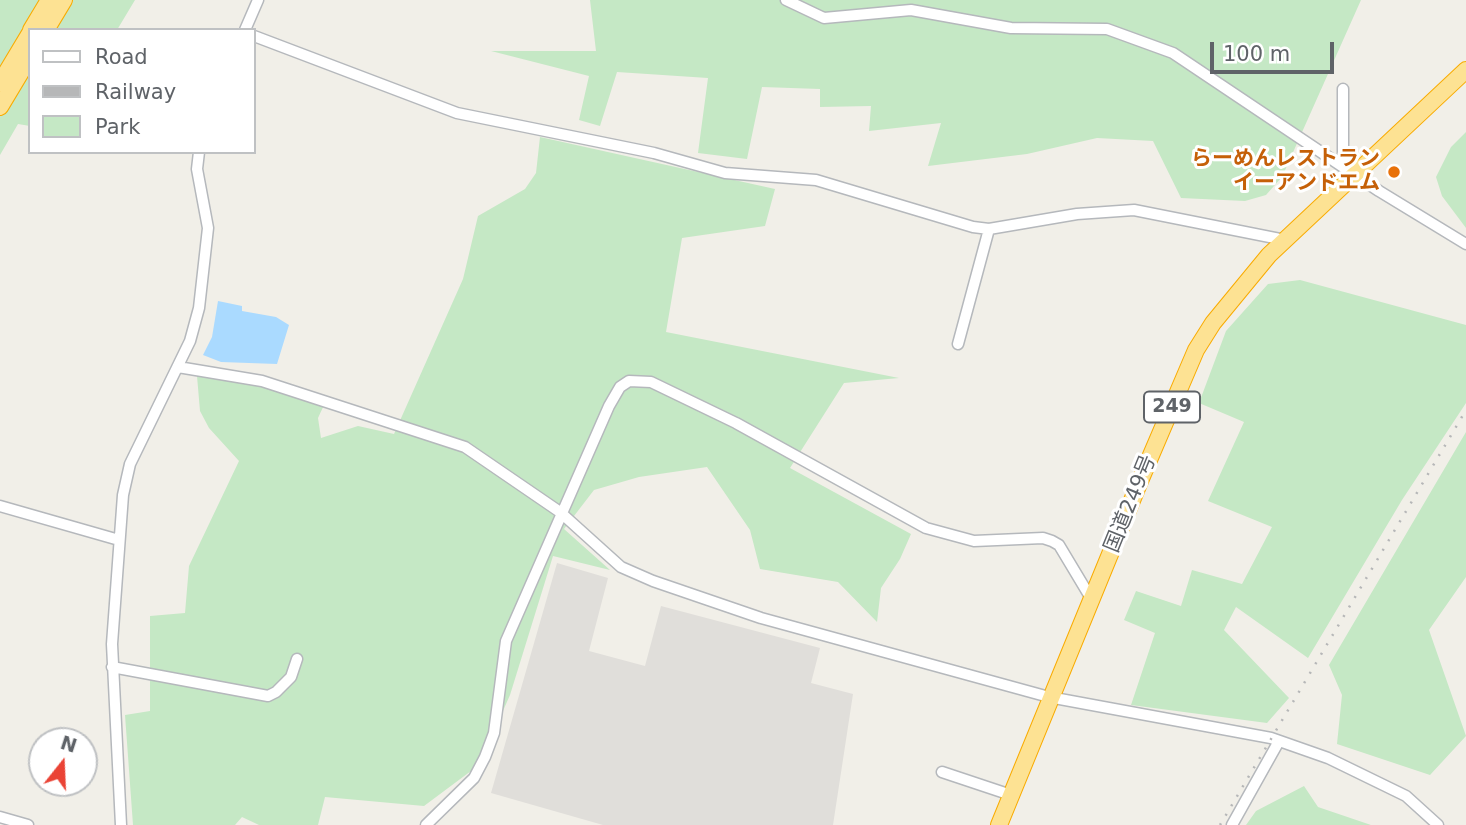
<!DOCTYPE html>
<html>
<head>
<meta charset="utf-8">
<style>
	body { margin:0 }
	#map { position:relative; width:1466px; height:825px; overflow:hidden; background:#f1efe8; font-family:"DejaVu Sans",sans-serif }
	canvas { display:block }
	.legend { position:absolute; left:28px; top:28px; width:228px; height:126px; box-sizing:border-box; background:#fff; border:2px solid #bfc1c3; margin:0; padding:9px 12px; list-style:none; font-size:21px; color:#5f6368 }
	.legend li { display:flex; align-items:center; gap:14px; height:35px }
	.legend b { width:35px; border:2px solid #bfc1c3 }
	.north { position:absolute; left:28px; top:727px; width:70px; height:70px; box-sizing:border-box; background:#fff; border:2px solid #bfc1c3; border-radius:50%; rotate:18deg; font-size:19px; font-weight:700; line-height:28px; text-align:center; color:#5f6368 }
	.north::after { content:''; display:block; margin:auto; width:24px; height:32px; background:#ea4335; clip-path:polygon(50% 0,100% 100%,50% 72%,0 100%) }
	.scale { position:absolute; left:1210px; top:42px; width:124px; height:32px; box-sizing:border-box; border:4px solid #5f6368; border-top:0; padding-left:9px; font-size:21px; line-height:24px; white-space:nowrap; color:#5f6368; -webkit-text-stroke:5px #fff; paint-order:stroke }
</style>
</head>
<body>
<div id="map">
<canvas width="1466" height="825"></canvas>
<ul class="legend">
<li><b style="height:9px;background:#fff"></b>Road</li>
<li><b style="height:9px;background:#b6b7b8"></b>Railway</li>
<li><b style="height:19px;background:#c5e8c5"></b>Park</li>
</ul>
<div class="north">N</div>
<div class="scale">100 m</div>
</div>
<script>
const ctx = document.querySelector('canvas').getContext('2d');
ctx.lineJoin = 'round';
function paint(path, color) {
  ctx.fillStyle = color;
  ctx.fill(path, 'evenodd');
}
function poly(rows) {
  const path = new Path2D();
  for (const r of rows) {
    path.moveTo(r[0], r[1]);
    for (let i = 2; i < r.length; i += 2) path.lineTo(r[i], r[i + 1]);
  }
  return path;
}
function strokePath(path, color, width, dash) {
  ctx.strokeStyle = color;
  ctx.lineWidth = width;
  ctx.lineCap = dash ? 'butt' : 'round';
  ctx.setLineDash(dash || []);
  ctx.stroke(path);
}
function write(font, color, halo, rows, align = 'center') {
  ctx.font = font + ' "DejaVu Sans","Noto Sans JP",sans-serif';
  ctx.lineWidth = 6;
  ctx.setLineDash([]);
  ctx.textBaseline = 'middle';
  ctx.strokeStyle = halo;
  ctx.fillStyle = color;
  for (const [text, x, y, turn = 0] of rows) {
    ctx.save();
    ctx.translate(x, y);
    ctx.rotate((+turn || 0) * Math.PI / 180);
    ctx.textAlign = isNaN(turn) ? turn : align;
    if (halo) ctx.strokeText(text, 0, 0);
    ctx.fillText(text, 0, 0);
    ctx.restore();
  }
}
const industrial = poly([
	[557,563,608,578,589,651,645,666,661,606,820,648,811,683,853,694,833,825,603,825,491,793]
]);
const green = poly([
	[0,0,135,0,117,30,30,30,30,126,18,124,0,155],
	[590,0,1361,0,1282,177,1266,195,1245,201,1181,198,1153,141,1097,138,1027,154,928,166,941,123,869,131,871,106,820,107,820,89,762,87,747,159,698,153,708,78,617,72,600,126,579,120,589,76,491,51,596,51],
	[1466,132,1466,228,1442,196,1436,177,1451,147],
	[540,137,775,189,765,226,682,238,666,332,899,378,844,383,790,468,911,534,900,559,881,588,877,622,838,582,760,569,750,530,707,467,639,477,594,490,564,529,610,570,553,556,510,695,479,765,424,806,325,797,318,825,259,825,242,817,235,825,133,825,125,715,150,711,150,616,185,613,189,566,239,461,209,428,200,411,197,376,262,384,324,405,318,418,321,438,358,426,394,434,463,279,478,216,525,189,536,173],
	[1300,280,1466,325,1466,403,1402,500,1308,658,1236,607,1224,630,1289,698,1267,723,1131,705,1155,633,1124,620,1136,591,1181,606,1192,570,1242,584,1272,527,1208,501,1244,422,1199,403,1226,331,1268,284],
	[1466,432,1466,577,1429,630,1466,736,1430,775,1337,744,1342,695,1329,665],
	[1304,786,1318,807,1371,825,1246,825,1256,811]
]);
const water = poly([
	[218,301,242,306,242,311,276,317,289,325,277,364,221,362,203,355,212,337]
]);
const minor = poly([
	[786,0,824,18,911,10,1011,28,1107,29,1173,53,1379,191,1466,244],
	[245,30,258,0],
	[254,36,457,113,654,153,725,173,816,180,973,227,989,229,1077,214,1134,210,1285,240],
	[1343,166,1343,89],
	[958,344,989,229],
	[178,367,262,381,465,447,560,512,621,567,653,581,761,618,1049,697,1271,738,1328,758,1406,796,1438,825],
	[0,506,119,540],
	[112,667,268,696,276,692,291,677,297,659],
	[942,772,1011,795],
	[0,817,28,825],
	[121,825,112,644,123,495,130,464,190,341,199,308,208,228,197,169,199,152],
	[426,825,474,778,485,757,494,733,506,641,609,406,620,387,629,381,651,382,736,423,926,528,974,541,1043,538,1052,541,1059,545,1092,600],
	[1232,825,1279,741]
]);
const highway = poly([
	[31,30,49,0],
	[46,30,64,0],
	[0,83,30,33],
	[0,107,30,57],
	[999,825,1140,481,1196,350,1213,323,1269,255,1466,70]
]);
const rail = poly([
	[1220,825,1466,410]
]);
const markers = [
	[1394,172,7,"#e8710a"]
];
const shields = [
	[1172,407,56]
];
const shieldNames = [
	["249",1172,407]
];
const foodNames = [
	["らーめんレストラン",1380,160],
	["イーアンドエム",1380,184]
];
const streetNames = [
	["国道249号",1131,504,-68]
];
paint(industrial, '#e0deda');
paint(green, '#c5e8c5');
paint(water, '#aadaff');
strokePath(minor, '#b5b8bc', 13);
strokePath(highway, '#f9ab00', 18);
strokePath(minor, '#fff', 10);
strokePath(highway, '#fde293', 16);
strokePath(rail, '#b6b7b8', 2.5, [2, 9]);
for (const [x, y, r, color] of markers) {
  const dot = new Path2D();
  dot.arc(x, y, r, 0, 2 * Math.PI);
  ctx.fillStyle = color;
  ctx.fill(dot);
  strokePath(dot, '#fff', 2.5);
}
for (const [x, y, w] of shields) {
  const box = new Path2D();
  box.roundRect(x - w / 2, y - 15.5, w, 31, 5);
  ctx.fillStyle = '#fff';
  ctx.fill(box);
  strokePath(box, '#5f6368', 2);
}
write('bold 19px', '#5f6368', null, shieldNames);
write('bold 21px', '#c56008', '#fff', foodNames, 'right');
write('21px', '#5f6368', '#fff', streetNames);
</script>
</body>
</html>
